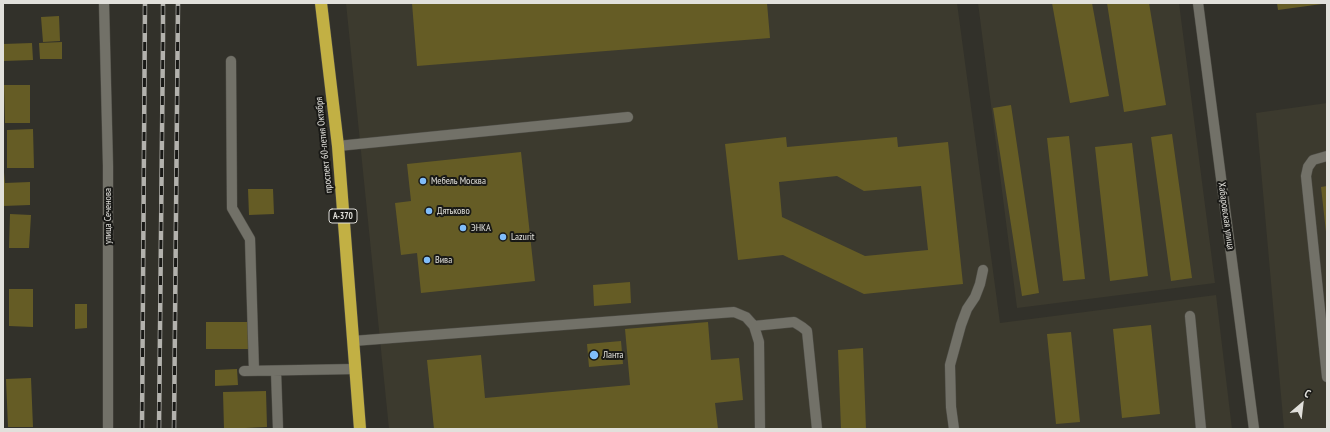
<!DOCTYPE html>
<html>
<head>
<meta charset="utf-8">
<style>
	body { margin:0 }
	#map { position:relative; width:1330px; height:432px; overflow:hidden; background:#32312a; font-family:"PT Sans Narrow",sans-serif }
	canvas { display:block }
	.frame { position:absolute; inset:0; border:4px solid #e1e0db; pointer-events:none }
	.north { position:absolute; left:1282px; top:384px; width:40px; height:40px; -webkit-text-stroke:3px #191916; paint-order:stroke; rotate:28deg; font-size:11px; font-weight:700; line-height:16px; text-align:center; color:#e1e0db }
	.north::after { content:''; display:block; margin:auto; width:14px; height:18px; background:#e1e0db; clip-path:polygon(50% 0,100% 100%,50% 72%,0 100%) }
</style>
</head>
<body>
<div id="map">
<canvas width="1330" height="432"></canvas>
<div class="frame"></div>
<div class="north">С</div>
</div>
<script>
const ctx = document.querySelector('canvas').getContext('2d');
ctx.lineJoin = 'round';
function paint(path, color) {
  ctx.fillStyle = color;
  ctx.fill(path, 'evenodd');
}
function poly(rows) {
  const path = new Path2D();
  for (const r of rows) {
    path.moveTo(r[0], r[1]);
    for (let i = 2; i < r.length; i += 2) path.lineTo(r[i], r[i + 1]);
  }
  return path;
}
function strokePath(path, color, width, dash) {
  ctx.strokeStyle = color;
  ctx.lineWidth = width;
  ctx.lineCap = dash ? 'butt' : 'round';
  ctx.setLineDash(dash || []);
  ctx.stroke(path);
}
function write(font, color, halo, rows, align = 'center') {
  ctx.font = font + ' "PT Sans Narrow",sans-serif';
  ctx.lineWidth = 4;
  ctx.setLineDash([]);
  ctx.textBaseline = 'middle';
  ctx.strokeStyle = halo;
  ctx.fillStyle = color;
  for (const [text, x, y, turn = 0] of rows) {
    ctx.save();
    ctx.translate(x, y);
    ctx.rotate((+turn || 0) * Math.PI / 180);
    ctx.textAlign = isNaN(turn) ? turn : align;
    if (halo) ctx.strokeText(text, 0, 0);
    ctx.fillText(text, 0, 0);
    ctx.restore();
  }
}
const built = poly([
	[346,3,957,3,1000,323,1216,295,1232,429,389,429],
	[978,3,1179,3,1215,283,1017,308],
	[1327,103,1327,429,1284,429,1256,113]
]);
const building = poly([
	[412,3,767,3,770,38,417,66],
	[1052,3,1092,3,1109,96,1070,103],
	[1107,3,1149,3,1166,105,1124,112],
	[1277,3,1322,3,1322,4,1278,10],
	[59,16,60,41,43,42,41,17],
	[62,42,62,59,40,59,39,43],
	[32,43,33,60,3,61,3,44],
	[4,85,30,85,30,123,5,123],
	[1011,105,1039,293,1022,296,993,108],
	[33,129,34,168,7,168,7,130],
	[1172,134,1192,278,1171,281,1151,137],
	[1069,136,1085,279,1063,281,1047,138],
	[786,137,787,147,897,137,898,147,948,142,963,284,864,294,783,255,738,260,725,144],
	[837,176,864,191,921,186,928,250,865,256,782,217,779,182],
	[1132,143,1148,276,1110,281,1095,147],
	[521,152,535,281,421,293,417,253,401,255,395,203,411,201,407,164],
	[3,172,4,172,5,183,30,182,30,205,3,206],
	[1327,186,1327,232,1326,232,1321,187],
	[248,189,273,189,274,214,249,215],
	[10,214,31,215,29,248,9,248],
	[630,282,631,303,594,306,593,285],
	[9,289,33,289,33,327,9,326],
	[75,304,87,304,87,328,75,329],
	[206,322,248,322,248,349,206,349],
	[708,322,711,360,739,358,743,400,715,403,718,429,434,429,427,360,481,355,485,398,630,385,625,329],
	[1151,325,1160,414,1122,418,1113,329],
	[1071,332,1080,422,1056,424,1047,334],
	[621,341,623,364,589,367,587,344],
	[863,348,866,429,841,429,838,350],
	[237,369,238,385,215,386,215,370],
	[31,378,33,427,8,427,6,379],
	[266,391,267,427,224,429,223,392]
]);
const lane = poly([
	[231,61,232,208,250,239,254,371],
	[338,146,628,117],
	[1327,156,1313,160,1308,167,1306,176,1327,377],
	[1190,316,1201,429],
	[754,326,794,322,802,327,807,331,817,429],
	[353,341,734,312,746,317,754,326,759,342,760,429],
	[244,371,355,369],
	[276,371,278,429],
	[954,429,951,407,950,365,961,325,967,309,975,297,980,284,983,270]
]);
const street = poly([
	[104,3,108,166,108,429],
	[1198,3,1254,429]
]);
const highway = poly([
	[321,3,338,146,360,429]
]);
const rail = poly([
	[142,429,145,3],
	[159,429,163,38,163,3],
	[174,429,178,3]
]);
const markers = [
	[423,181,4,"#80bdfa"],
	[429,211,4,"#80bdfa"],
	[463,228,4,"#80bdfa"],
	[503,237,4,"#80bdfa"],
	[427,260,4,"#80bdfa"],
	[594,355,5,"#80bdfa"]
];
const shields = [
	[343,216,28]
];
const shieldNames = [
	["А-370",343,216]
];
const streetNames = [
	["проспект 60-летия Октября",324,145,-96],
	["улица Сеченова",108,216,-90],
	["Хабаровская улица",1226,216,82]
];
const poiNames = [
	["Мебель Москва",431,181],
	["Дятьково",437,211],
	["ЭНКА",471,228],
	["Lazurit",511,237],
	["Вива",435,260],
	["Ланта",603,355]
];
paint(built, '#3c3a2e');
paint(building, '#655c25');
strokePath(lane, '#4e4d46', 11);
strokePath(street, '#4e4d46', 11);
strokePath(highway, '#4e4d46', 13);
strokePath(lane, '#727168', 10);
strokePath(street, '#727168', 10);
strokePath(highway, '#c2b044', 12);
strokePath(rail, '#b3b2ad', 4.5);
strokePath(rail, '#191916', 3, [9]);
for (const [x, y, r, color] of markers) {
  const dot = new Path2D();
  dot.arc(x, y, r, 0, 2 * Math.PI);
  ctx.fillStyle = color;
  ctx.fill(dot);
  strokePath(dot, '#191916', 1.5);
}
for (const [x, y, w] of shields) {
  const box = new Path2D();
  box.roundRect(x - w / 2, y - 7, w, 14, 3);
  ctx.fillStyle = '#191916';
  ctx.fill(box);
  strokePath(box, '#e1e0db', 1);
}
write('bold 9px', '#e1e0db', null, shieldNames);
write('10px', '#e1e0db', '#191916', streetNames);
write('10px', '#e1e0db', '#191916', poiNames, 'left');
</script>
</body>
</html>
